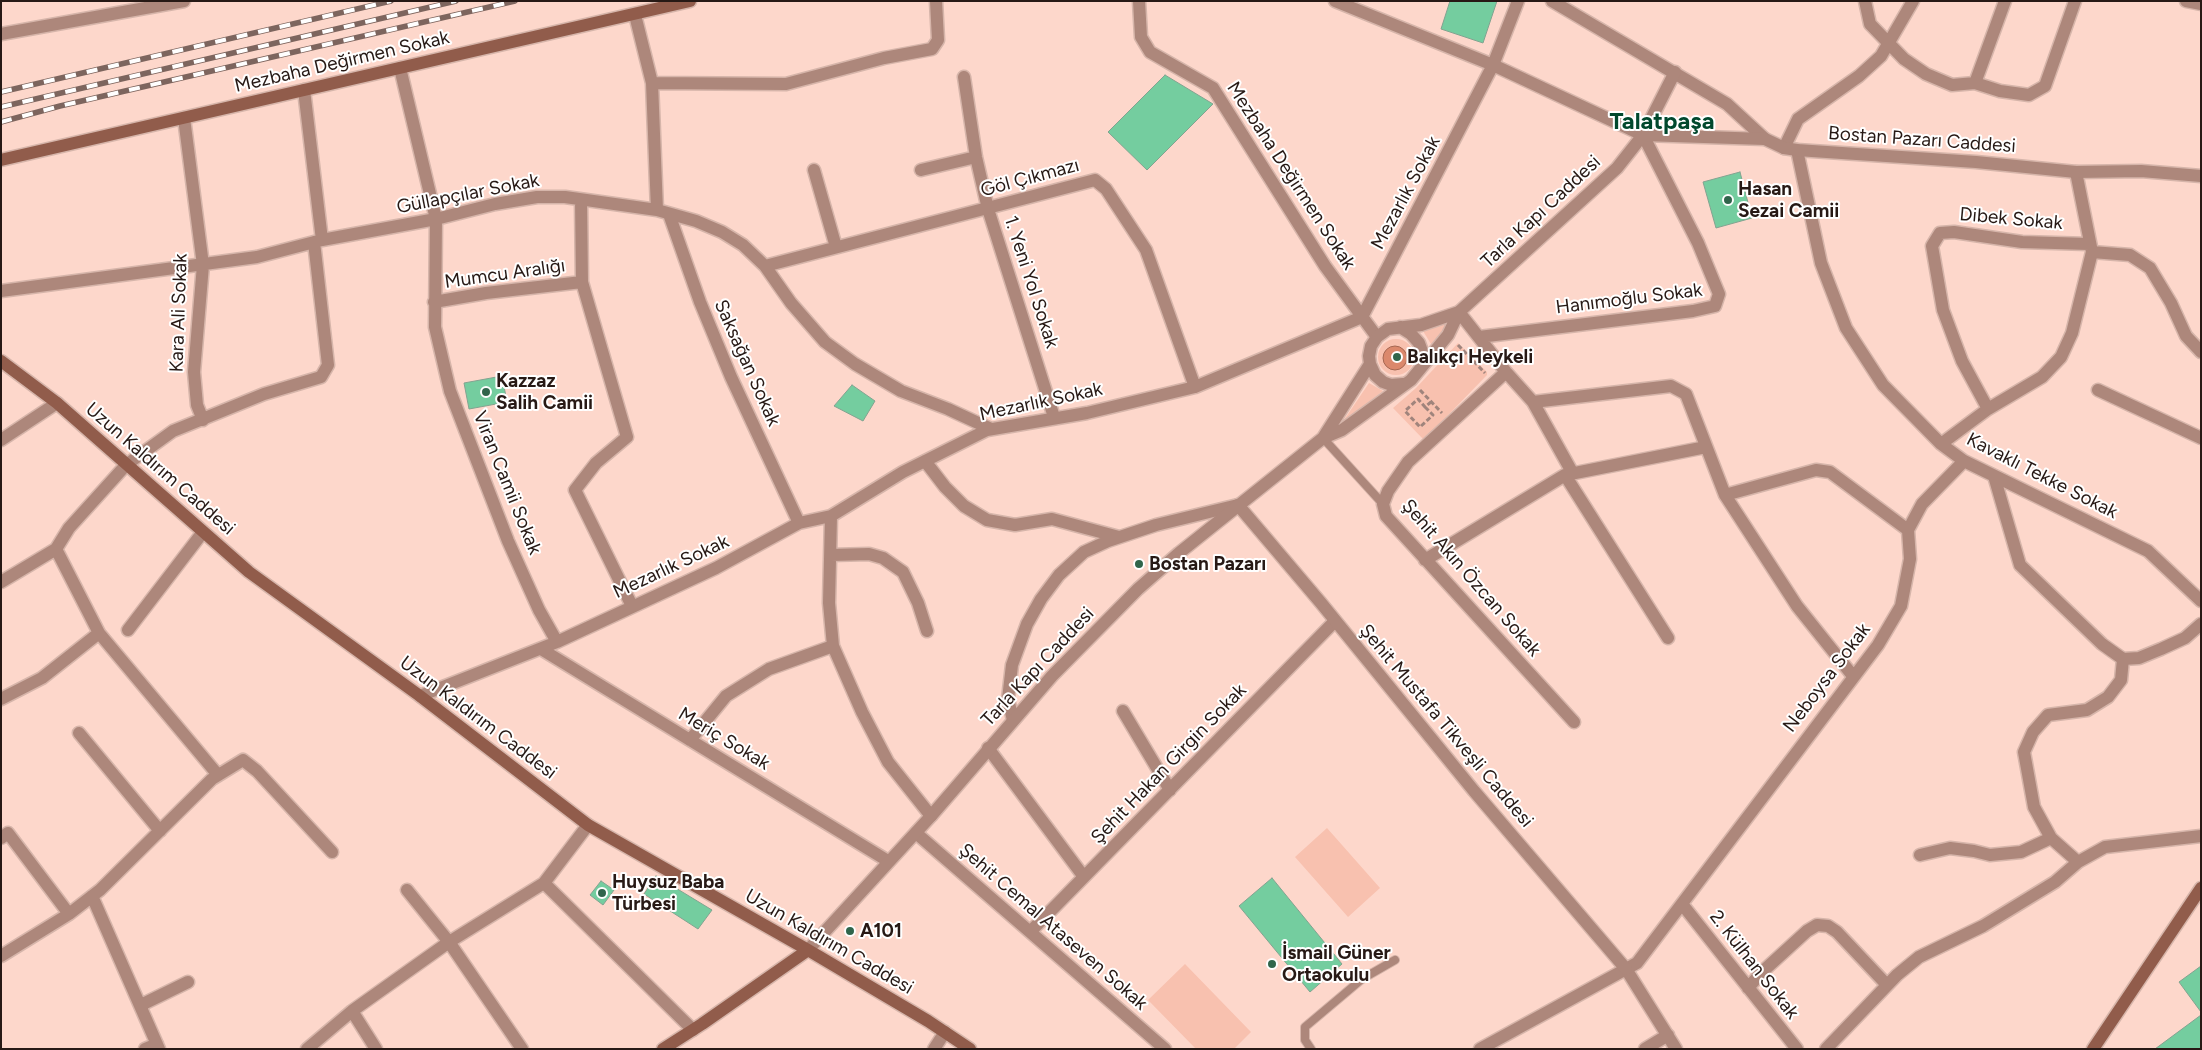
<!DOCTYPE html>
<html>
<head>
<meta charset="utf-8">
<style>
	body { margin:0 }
	#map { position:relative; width:2202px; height:1050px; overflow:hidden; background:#fdd7cb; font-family:Figtree,sans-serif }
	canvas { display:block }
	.frame { position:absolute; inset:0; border:2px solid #271915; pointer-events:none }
</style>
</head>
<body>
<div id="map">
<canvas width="2202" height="1050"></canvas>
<div class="frame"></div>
</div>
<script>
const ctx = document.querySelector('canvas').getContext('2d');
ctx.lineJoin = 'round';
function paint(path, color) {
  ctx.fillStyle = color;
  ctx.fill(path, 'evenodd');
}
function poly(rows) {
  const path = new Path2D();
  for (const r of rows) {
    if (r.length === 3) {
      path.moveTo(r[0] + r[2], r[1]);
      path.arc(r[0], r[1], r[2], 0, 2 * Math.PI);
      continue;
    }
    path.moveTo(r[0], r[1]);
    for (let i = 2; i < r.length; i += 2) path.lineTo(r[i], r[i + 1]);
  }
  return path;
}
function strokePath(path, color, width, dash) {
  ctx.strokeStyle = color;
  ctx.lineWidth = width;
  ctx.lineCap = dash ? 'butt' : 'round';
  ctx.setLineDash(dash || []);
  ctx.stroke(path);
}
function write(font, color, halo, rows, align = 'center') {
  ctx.font = font + ' Figtree,sans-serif';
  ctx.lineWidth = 4;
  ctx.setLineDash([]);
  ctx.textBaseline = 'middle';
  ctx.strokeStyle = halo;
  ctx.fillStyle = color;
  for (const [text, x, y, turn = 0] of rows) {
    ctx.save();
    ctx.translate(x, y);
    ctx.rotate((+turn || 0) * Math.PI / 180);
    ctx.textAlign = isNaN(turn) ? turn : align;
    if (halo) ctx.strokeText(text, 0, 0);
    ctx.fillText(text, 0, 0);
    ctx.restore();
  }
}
const green = poly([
	[1451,321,1431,344,1423,331],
	[1396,357,18],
	[1458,343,1487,372,1487,375,1424,440,1393,408,1416,388],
	[1369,383,1383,391,1342,422,1348,414],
	[1327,828,1380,888,1348,917,1295,857],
	[1185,964,1251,1032,1234,1049,1196,1049,1148,1000]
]);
const water = poly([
	[1395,358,12]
]);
const building = poly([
	[1450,1,1497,1,1483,43,1441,29,1450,1],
	[1165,75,1213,104,1147,170,1108,132,1165,75],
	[1740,172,1752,218,1716,228,1703,182,1740,172],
	[502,376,507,402,469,409,464,383,502,376],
	[852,385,875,401,863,421,834,406,852,385],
	[656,876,712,910,698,929,644,894,656,876],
	[1272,878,1342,964,1310,992,1239,906,1272,878],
	[601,881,614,890,603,905,590,895,601,881],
	[2201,966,2201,1012,2179,982,2201,966],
	[2201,1015,2201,1049,2155,1049,2201,1015]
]);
const path = poly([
	[1458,345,1485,373],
	[1420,390,1442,413],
	[1425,407,1433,415,1420,427,1405,411,1418,399,1425,407,1431,402]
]);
const service = poly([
	[1323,438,1383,504],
	[1311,1049,1305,1040,1305,1027,1362,979,1395,960]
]);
const minor = poly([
	[1139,1,1141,37,1150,52,1213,88,1325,266,1377,337],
	[1335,1,1493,65,1643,135,1698,243,1719,294,1715,306,1693,311,1479,337],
	[1552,1,1727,104,1765,139],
	[1865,1,1870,24,1904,59,1926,74,1952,85,1975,83,2000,91,2029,95,2045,86,2075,1],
	[2186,1,2201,4],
	[635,15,652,83,657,210],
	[1,34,184,1],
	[400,68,436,219,435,327,450,391,508,541,539,610,557,642],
	[964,77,976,157,988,209,1054,417],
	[652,83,786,84,884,58,932,49,938,40,936,1],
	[1975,83,2005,1],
	[304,90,322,240],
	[184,118,203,265,194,372,197,405,203,420],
	[1784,148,1798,119,1859,76,1881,56,1913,1],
	[1797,150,1821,263,1846,328,1883,385,1941,444,1964,461,2148,551,2201,601],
	[814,170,836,247],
	[921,170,976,157],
	[581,200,582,282,627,437,596,463,575,490,632,606],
	[669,214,700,302,731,377,799,523],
	[2092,252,2130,255,2150,268,2171,303,2186,336,2201,352],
	[765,266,1095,180,1106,189,1146,250,1195,387],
	[1,291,257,257,322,240,436,219,495,204,537,197,565,197,657,210,696,221,722,232,743,245,765,266,791,303,825,342,855,364,901,391,948,409,991,429],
	[434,302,486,293,582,282],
	[1459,312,1506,372,1533,402,1572,472],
	[1506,372,1408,462,1388,491,1383,504,1386,516,1574,722],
	[2098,390,2201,438],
	[1533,402,1671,386,1686,394,1725,495,1797,606,1853,676],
	[1988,409,1962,361,1943,310,1932,246,1940,233,1954,232,2022,242,2089,244],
	[1,440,57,403],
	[1941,444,1988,409,2042,377,2061,357,2072,333,2092,252,2076,172],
	[925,461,945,487,964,506,987,520,1015,525,1052,519,1119,537],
	[1565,475,1668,638],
	[1994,476,2020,565,2102,644,2123,659],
	[1725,495,1816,470,1830,472,1908,530],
	[831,516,829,603,833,646,862,712,888,762,931,816],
	[56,549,99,633,218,775],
	[831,555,869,554,883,558,903,572,918,603,927,631],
	[1425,560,1565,475,1706,447],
	[1,582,56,549,69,528,126,465,173,431,264,394,321,377,328,365,314,242],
	[128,630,203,532],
	[541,649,888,861],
	[2123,659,2139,658,2161,649,2185,638,2201,624],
	[420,696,557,642,716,568,799,523,831,516,903,472,987,430,1087,413,1195,387,1362,317,1493,65,1518,1],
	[1,699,42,678,99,633],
	[1123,711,1170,790],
	[1013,720,1008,699,1012,665,1027,624,1041,599,1059,575,1084,552,1108,541,1156,525,1238,505],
	[79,733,160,831],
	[690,740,726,696,769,669,833,646],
	[988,748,1084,877],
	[916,833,1165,1049],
	[1,838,8,833,69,914],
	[1920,855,1950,848,1974,851,1990,855,2021,852,2051,838],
	[2078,862,2051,838,2034,807,2024,752,2033,732,2048,715,2087,710,2108,697,2121,680,2123,659],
	[544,883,693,1030],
	[407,890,449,942,522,1049],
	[92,896,159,1049],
	[1682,904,1797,1049],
	[1030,932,1335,621],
	[1,956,69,914,100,890,212,779,243,760,257,771,332,852],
	[1626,969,1676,1049],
	[1748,988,1761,973,1807,931,1817,925,1828,926,1837,932,1887,985],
	[141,1005,188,982],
	[352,1011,376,1049],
	[145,1049,157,1044],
	[307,1049,352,1011,449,942,544,883,588,825],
	[934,1049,945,1032],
	[1480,1049,1637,963,1878,645,1901,606,1910,559,1908,530,1922,504,1964,461],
	[1645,1049,1668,1035],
	[1826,1049,1897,975,1919,957,1983,926,2055,882,2078,862,2105,847,2201,836]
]);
const tertiary = poly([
	[1643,135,1765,139,1784,148,1797,150,1976,162,2076,172,2141,171,2201,176],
	[1400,327,1411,334,1419,343,1423,354,1422,366],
	[1403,384,1391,385,1383,382,1375,375,1370,364,1369,356,1371,346,1377,337,1388,329,1421,325,1459,312,1617,168,1643,135,1675,72],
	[1323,438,1370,364],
	[1238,505,1321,603,1474,791,1626,969],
	[808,950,931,816,1052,676,1138,589,1179,553,1323,438,1342,430,1411,380,1448,335,1459,312]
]);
const secondary = poly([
	[1,160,690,1],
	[1,361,57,403,249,572,420,696,588,825,808,950,928,1021,970,1049],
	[663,1049,702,1024,808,950],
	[2093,1049,2201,888]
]);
const rail = poly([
	[1,92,391,1],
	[1,107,456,1],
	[1,122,60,106,515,1]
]);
const markers = [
	[1728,200,5,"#30654b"],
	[1397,357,5,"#30654b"],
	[486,392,5,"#30654b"],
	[1139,564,5,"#30654b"],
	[602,893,5,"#30654b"],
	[850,931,5,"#30654b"],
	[1272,964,5,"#30654b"]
];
const streetNames = [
	["Mezbaha Değirmen Sokak",342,62,-13],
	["Bostan Pazarı Caddesi",1922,140,4],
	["Mezbaha Değirmen Sokak",1291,176,57],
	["Göl Çıkmazı",1030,178,-15],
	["Mezarlık Sokak",1406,193,-62],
	["Güllapçılar Sokak",468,194,-11],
	["Tarla Kapı Caddesi",1541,212,-43],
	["Dibek Sokak",2011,219,5],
	["Mumcu Aralığı",505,274,-8],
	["1. Yeni Yol Sokak",1031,282,72],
	["Hanımoğlu Sokak",1629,299,-7],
	["Kara Ali Sokak",179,313,-88],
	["Saksağan Sokak",747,363,66],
	["Mezarlık Sokak",1041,402,-12],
	["Uzun Kaldırım Caddesi",160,469,41],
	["Kavaklı Tekke Sokak",2042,476,27],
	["Viran Camii Sokak",507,483,68],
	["Mezarlık Sokak",671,567,-25],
	["Şehit Akın Özcan Sokak",1471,578,49],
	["Tarla Kapı Caddesi",1038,667,-47],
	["Neboysa Sokak",1827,678,-53],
	["Uzun Kaldırım Caddesi",478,718,37],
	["Şehit Mustafa Tikveşli Caddesi",1446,726,50],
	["Meriç Sokak",724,739,31],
	["Şehit Hakan Girgin Sokak",1169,764,-46],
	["Şehit Cemal Ataseven Sokak",1053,927,41],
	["Uzun Kaldırım Caddesi",829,942,30],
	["2. Külhan Sokak",1754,965,52]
];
const poiNames = [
	["Hasan",1738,189],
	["Sezai Camii",1738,211],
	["Balıkçı Heykeli",1407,357],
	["Kazzaz",496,381],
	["Salih Camii",496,403],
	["Bostan Pazarı",1149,564],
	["Huysuz Baba",612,882],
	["Türbesi",612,904],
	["A101",860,931],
	["İsmail Güner",1282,953],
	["Ortaokulu",1282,975]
];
const districtNames = [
	["Talatpaşa",1662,122]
];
paint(green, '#f8c1af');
paint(water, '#db886c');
strokePath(water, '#a56752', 1);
paint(building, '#74cd9f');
strokePath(building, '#82a390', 1);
strokePath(service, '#d6b5aa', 10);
strokePath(minor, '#d6b5aa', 15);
strokePath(tertiary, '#d6b5aa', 15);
strokePath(secondary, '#d6b5aa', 15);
strokePath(path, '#a0847c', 3, [5, 2.5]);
strokePath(service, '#ad877b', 8);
strokePath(minor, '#ad877b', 12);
strokePath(tertiary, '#ad877b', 12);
strokePath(secondary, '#915c4b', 12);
strokePath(rail, '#7d655e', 5.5);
strokePath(rail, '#fff', 4, [11]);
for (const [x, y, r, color] of markers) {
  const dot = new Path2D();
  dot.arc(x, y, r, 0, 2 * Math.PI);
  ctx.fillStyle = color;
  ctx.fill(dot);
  strokePath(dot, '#fff', 2);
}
write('19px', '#271915', '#fff', streetNames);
write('bold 19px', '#271915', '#fff', poiNames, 'left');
write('bold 24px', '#01482d', '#fff', districtNames);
</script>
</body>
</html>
